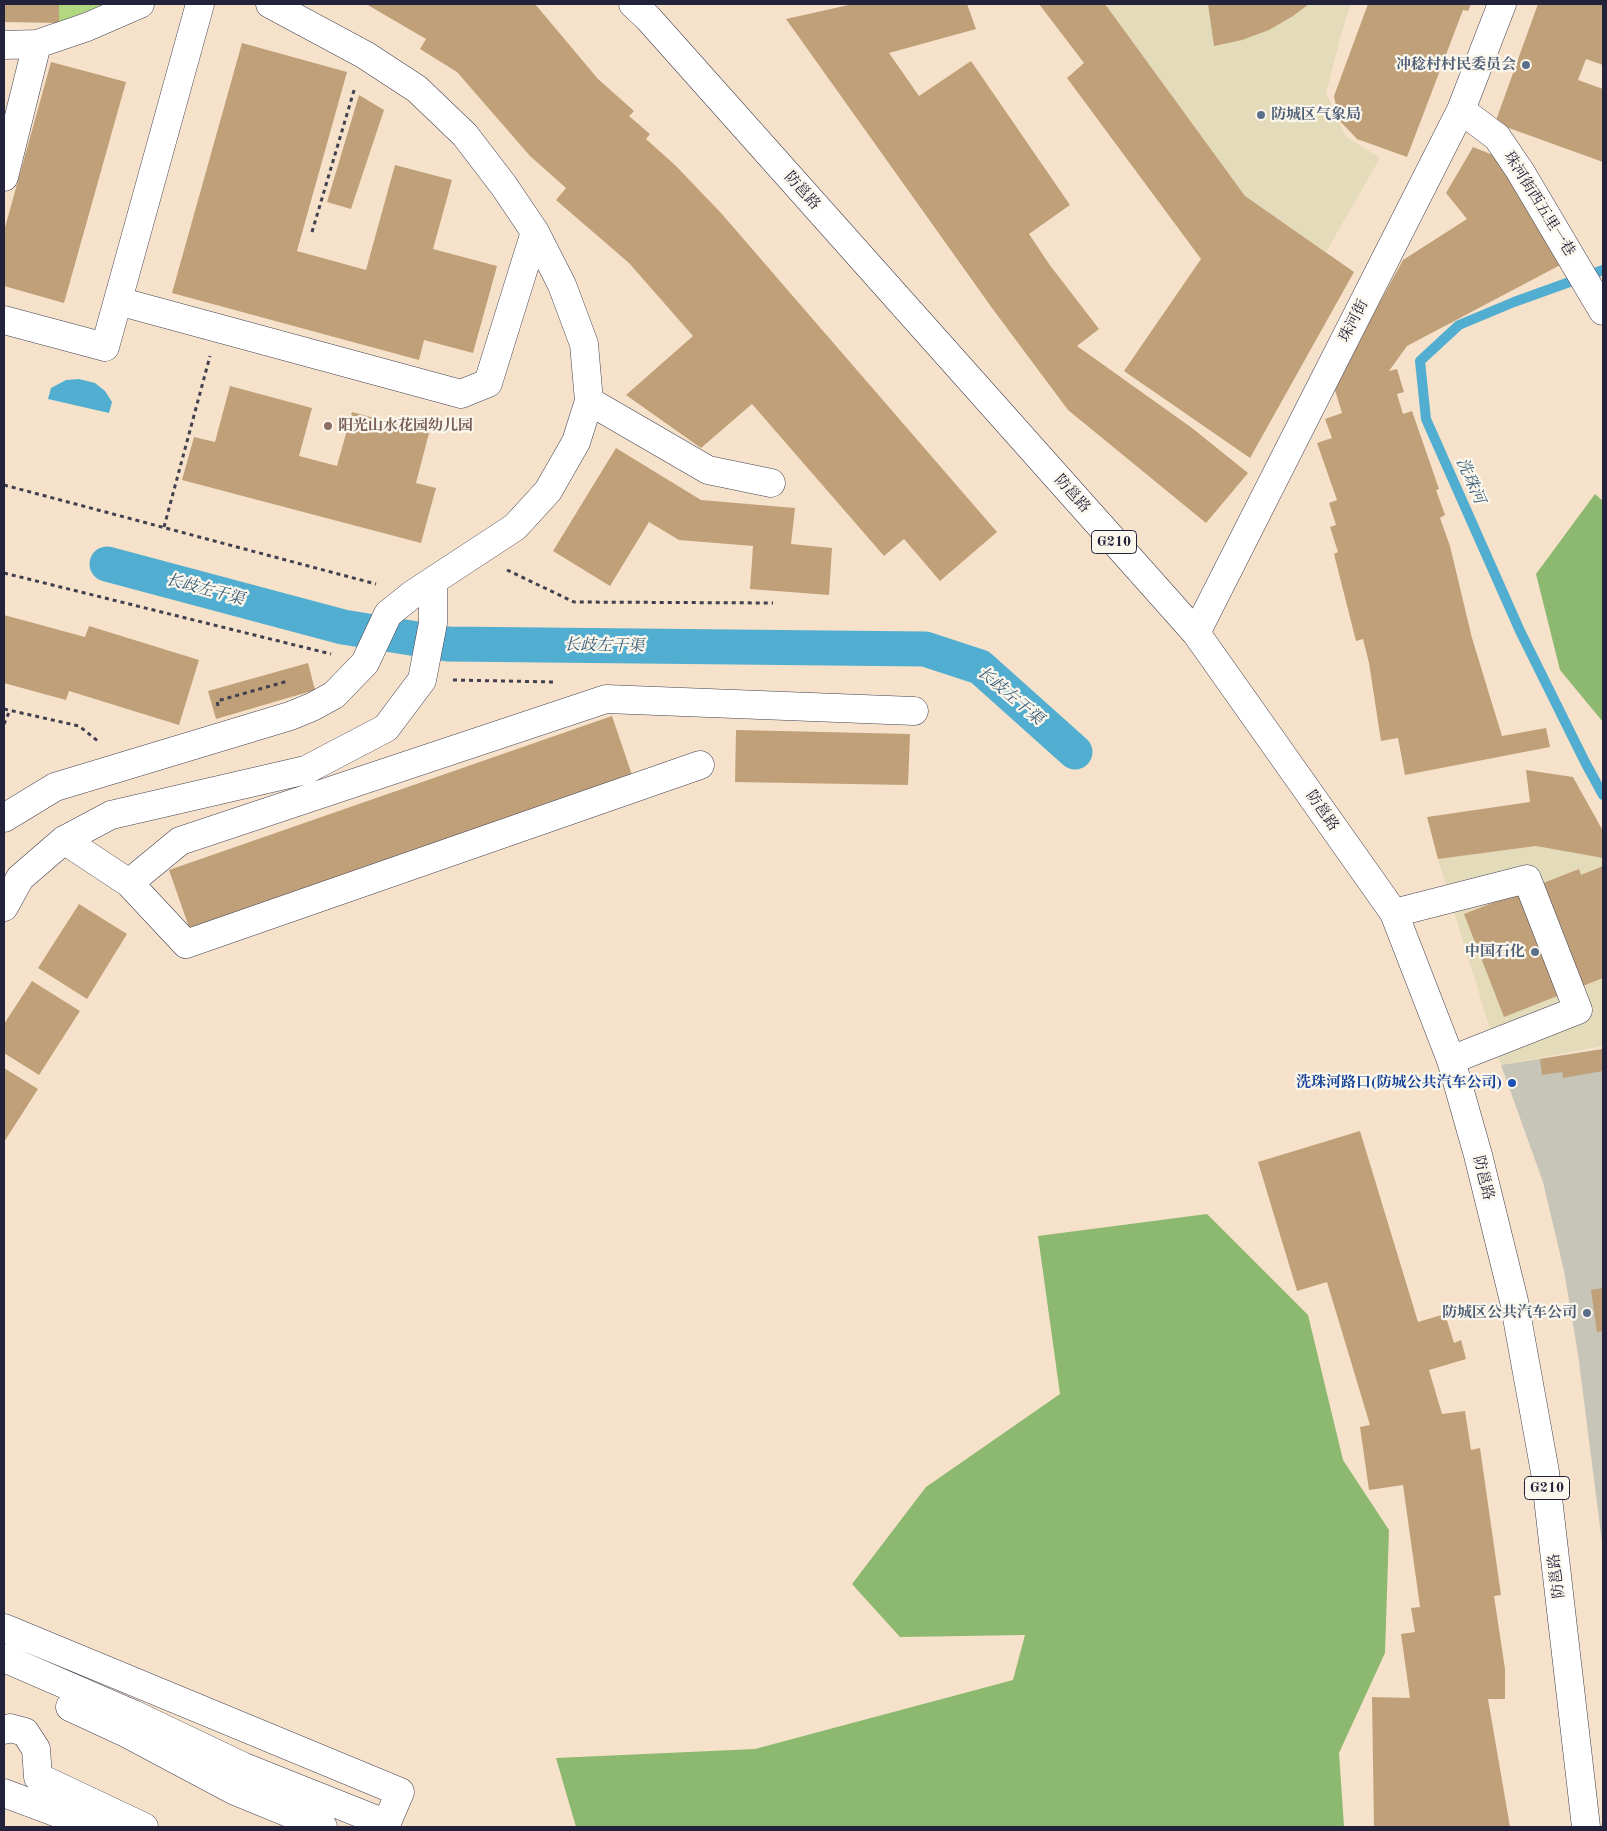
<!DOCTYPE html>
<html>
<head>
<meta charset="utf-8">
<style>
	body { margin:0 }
	#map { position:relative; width:1607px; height:1831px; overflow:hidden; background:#f6e2ca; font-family:"Old Standard TT",serif }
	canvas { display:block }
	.frame { position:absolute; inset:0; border:5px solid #22223b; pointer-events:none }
</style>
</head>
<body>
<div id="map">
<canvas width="1607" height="1831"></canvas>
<div class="frame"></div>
</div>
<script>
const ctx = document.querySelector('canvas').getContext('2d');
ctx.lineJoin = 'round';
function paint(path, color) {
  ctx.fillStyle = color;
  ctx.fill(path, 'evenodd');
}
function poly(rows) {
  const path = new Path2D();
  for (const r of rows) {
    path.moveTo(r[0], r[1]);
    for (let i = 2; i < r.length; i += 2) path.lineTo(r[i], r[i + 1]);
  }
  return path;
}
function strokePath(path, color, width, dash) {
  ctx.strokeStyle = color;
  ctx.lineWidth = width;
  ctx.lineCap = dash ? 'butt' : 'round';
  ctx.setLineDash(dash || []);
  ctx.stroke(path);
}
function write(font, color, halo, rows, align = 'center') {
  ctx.font = font + ' "Old Standard TT","Noto Serif SC",serif';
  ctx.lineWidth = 4.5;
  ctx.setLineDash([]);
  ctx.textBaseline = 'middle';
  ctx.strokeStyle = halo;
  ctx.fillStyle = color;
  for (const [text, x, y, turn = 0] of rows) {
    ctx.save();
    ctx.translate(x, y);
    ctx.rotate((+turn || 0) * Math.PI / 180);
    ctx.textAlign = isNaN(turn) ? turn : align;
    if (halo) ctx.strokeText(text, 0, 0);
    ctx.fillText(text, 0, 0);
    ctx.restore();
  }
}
const built = poly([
	[1105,4,1351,4,1343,28,1326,93,1346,137,1380,158,1326,252,1245,196],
	[1536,846,1603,858,1603,1046,1501,1065,1438,859]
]);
const industrial = poly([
	[1603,1049,1603,1550,1578,1354,1564,1271,1543,1182,1501,1065]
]);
const green = poly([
	[59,4,104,4,59,23]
]);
const forest = poly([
	[1595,494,1603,501,1603,722,1560,670,1536,574],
	[1207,1214,1308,1315,1343,1460,1389,1530,1385,1653,1339,1753,1344,1827,576,1827,556,1758,755,1749,1013,1680,1025,1635,900,1637,852,1584,926,1487,1060,1394,1038,1236]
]);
const water = poly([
	[79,379,95,383,105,391,112,402,109,413,48,399,51,388,66,380]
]);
const stream = poly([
	[1603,270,1514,302,1459,325,1420,361,1426,419,1520,631,1585,762,1603,795]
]);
const canal = poly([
	[107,564,343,627,448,644,925,649,980,667,1075,752]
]);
const building = poly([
	[4,4,59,4,59,23,4,22],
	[366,4,535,4,598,79,634,111,629,116,650,134,646,139,676,166,721,213,997,532,940,581,904,539,884,556,752,404,701,448,626,395,693,336,629,263,556,200,566,188,530,156,457,72,420,49,426,39],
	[853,4,967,4,976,29,889,53,919,96,971,61,1070,205,1029,234,1049,264,1099,329,1077,346,1192,428,1248,473,1206,523,1068,410,992,308,786,19],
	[1039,4,1105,4,1245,196,1354,272,1250,458,1124,371,1201,259,1067,78,1084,63],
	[1208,4,1309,4,1293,16,1269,30,1242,40,1214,46],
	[1368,4,1471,4,1468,11,1463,10,1407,157,1357,139,1339,120,1334,96],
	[1538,4,1603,4,1603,65,1586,59,1578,80,1603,89,1603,162,1495,123],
	[242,43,347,72,297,251,366,270,395,165,452,180,433,249,497,266,473,353,424,340,419,360,172,293],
	[51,62,126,82,64,303,4,286,4,231],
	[359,95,384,110,351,209,327,202],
	[1473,147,1493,155,1510,174,1564,263,1407,346,1389,371,1397,369,1404,392,1397,394,1403,414,1412,411,1439,489,1436,490,1445,515,1440,518,1450,546,1472,638,1502,736,1546,728,1550,747,1405,775,1398,738,1381,741,1369,663,1363,639,1356,641,1334,554,1338,552,1330,527,1336,525,1329,503,1337,500,1317,443,1332,438,1325,419,1342,413,1335,390,1335,384,1403,260,1467,219,1446,193],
	[230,386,312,408,299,456,337,466,352,412,429,433,416,483,436,488,421,543,182,480,194,437,215,442],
	[616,448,701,500,795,508,791,544,832,548,829,595,750,589,753,546,679,540,649,522,610,586,553,551],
	[4,615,85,637,89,626,199,660,179,725,69,691,66,700,4,683],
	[308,663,315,690,216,719,208,691],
	[612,716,632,775,190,930,169,870],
	[736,730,910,734,908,785,735,782],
	[1526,770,1573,777,1603,831,1603,858,1536,846,1438,859,1427,817,1530,802],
	[1603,866,1603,978,1504,1017,1464,914,1579,869,1581,875],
	[79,904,127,934,87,999,38,968],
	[32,981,80,1011,39,1075,4,1053,4,1024],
	[1603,1049,1603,1071,1563,1078,1562,1072,1542,1075,1540,1059],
	[4,1068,38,1089,4,1142],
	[1360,1131,1418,1322,1445,1314,1454,1343,1461,1340,1466,1359,1429,1370,1442,1414,1465,1411,1471,1450,1480,1448,1501,1595,1494,1596,1505,1669,1505,1699,1488,1699,1510,1827,1374,1827,1372,1697,1410,1698,1401,1634,1415,1632,1411,1608,1420,1607,1403,1485,1369,1490,1360,1427,1370,1425,1327,1282,1297,1291,1258,1162],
	[1603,1288,1603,1331,1597,1332,1591,1290]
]);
const path = poly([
	[312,232,355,87],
	[4,485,376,584],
	[164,527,210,356],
	[507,570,574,602,773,603],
	[4,573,331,654],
	[453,680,554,682],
	[218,706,217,701,288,681],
	[4,709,79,726,99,742],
	[4,724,10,710]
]);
const minor = poly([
	[4,45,37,44,87,27,140,4],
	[1461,110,1497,137,1520,171,1603,311],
	[4,177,37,44],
	[118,301,461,394,488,383,535,232],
	[4,320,105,347,200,4],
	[589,401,708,470,771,483],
	[1196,633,1461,110,1502,4],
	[4,818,55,787,290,716,312,707,334,695,365,663,388,614,413,594,515,527,548,491,576,442,589,401,584,344,562,285,535,232,504,186,465,135,417,89,365,55,270,4],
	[64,840,129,883,186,944,700,765],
	[129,883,180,841,606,699,914,711],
	[4,907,20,878,64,840,111,815,306,770,386,728,422,680,433,623,433,581],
	[1394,913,1527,879,1578,1010,1451,1060],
	[4,1628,400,1792,385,1827],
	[4,1658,133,1714,244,1767,387,1824],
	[70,1707,124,1732,233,1790,323,1827],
	[4,1730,10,1728,25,1732,36,1749,38,1777,144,1827],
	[4,1793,95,1827]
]);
const highway = poly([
	[633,4,648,18,1196,633,1394,913,1451,1060,1478,1155,1514,1301,1545,1472,1586,1827]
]);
const markers = [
	[1526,65,5,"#5c6f8a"],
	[1261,115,5,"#5c6f8a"],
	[328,426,5,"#8d6e63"],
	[1535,952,5,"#5c6f8a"],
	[1512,1083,5,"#1a4fb4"],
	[1587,1313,5,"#5c6f8a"]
];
const shields = [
	[1114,542,45],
	[1547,1488,45]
];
const shieldNames = [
	["G210",1114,542],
	["G210",1547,1488]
];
const serviceNames = [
	["冲稔村村民委员会",1516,65],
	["防城区气象局",1271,115,"left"],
	["中国石化",1525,952],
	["防城区公共汽车公司",1577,1313]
];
const streetNames = [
	["防邕路",802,191,48],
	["珠河街西五里一巷",1539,204,58],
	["珠河街",1354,321,-63],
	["防邕路",1072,494,48],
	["防邕路",1322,811,55],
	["防邕路",1483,1178,76],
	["防邕路",1557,1576,-97]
];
const educationNames = [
	["阳光山水花园幼儿园",338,426]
];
const transitNames = [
	["洗珠河路口(防城公共汽车公司)",1502,1083]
];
const waterNames = [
	["洗珠河",1470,481,66],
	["长歧左干渠",205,590,15],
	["长歧左干渠",604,646,1],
	["长歧左干渠",1010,696,40]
];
paint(built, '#e4dbba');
paint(industrial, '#c6c5b8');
paint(green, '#b2d781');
paint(forest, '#8db86f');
paint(water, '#52aed0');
strokePath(stream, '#52aed0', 10);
strokePath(canal, '#52aed0', 35);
paint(building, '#c0a079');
strokePath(minor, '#423f50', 29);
strokePath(highway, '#423f50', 29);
strokePath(path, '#423f50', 3, [4, 4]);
strokePath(minor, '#fff', 28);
strokePath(highway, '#fff', 28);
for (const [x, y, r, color] of markers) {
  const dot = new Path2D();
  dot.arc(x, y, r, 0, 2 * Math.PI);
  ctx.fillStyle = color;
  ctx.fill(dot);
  strokePath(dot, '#fbf7ec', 2);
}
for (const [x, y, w] of shields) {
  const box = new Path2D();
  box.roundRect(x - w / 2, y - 11.5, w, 23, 4);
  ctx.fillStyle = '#fbf7ec';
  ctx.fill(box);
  strokePath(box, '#22223b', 1);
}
write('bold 14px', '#22223b', null, shieldNames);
write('bold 15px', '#4e5e75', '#fbf7ec', serviceNames, 'right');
write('15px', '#22223b', '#fbf7ec', streetNames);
write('bold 15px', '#785e54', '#fbf7ec', educationNames, 'left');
write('bold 15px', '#164399', '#fbf7ec', transitNames, 'right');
write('italic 16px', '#355a77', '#fbf7ec', waterNames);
</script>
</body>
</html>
